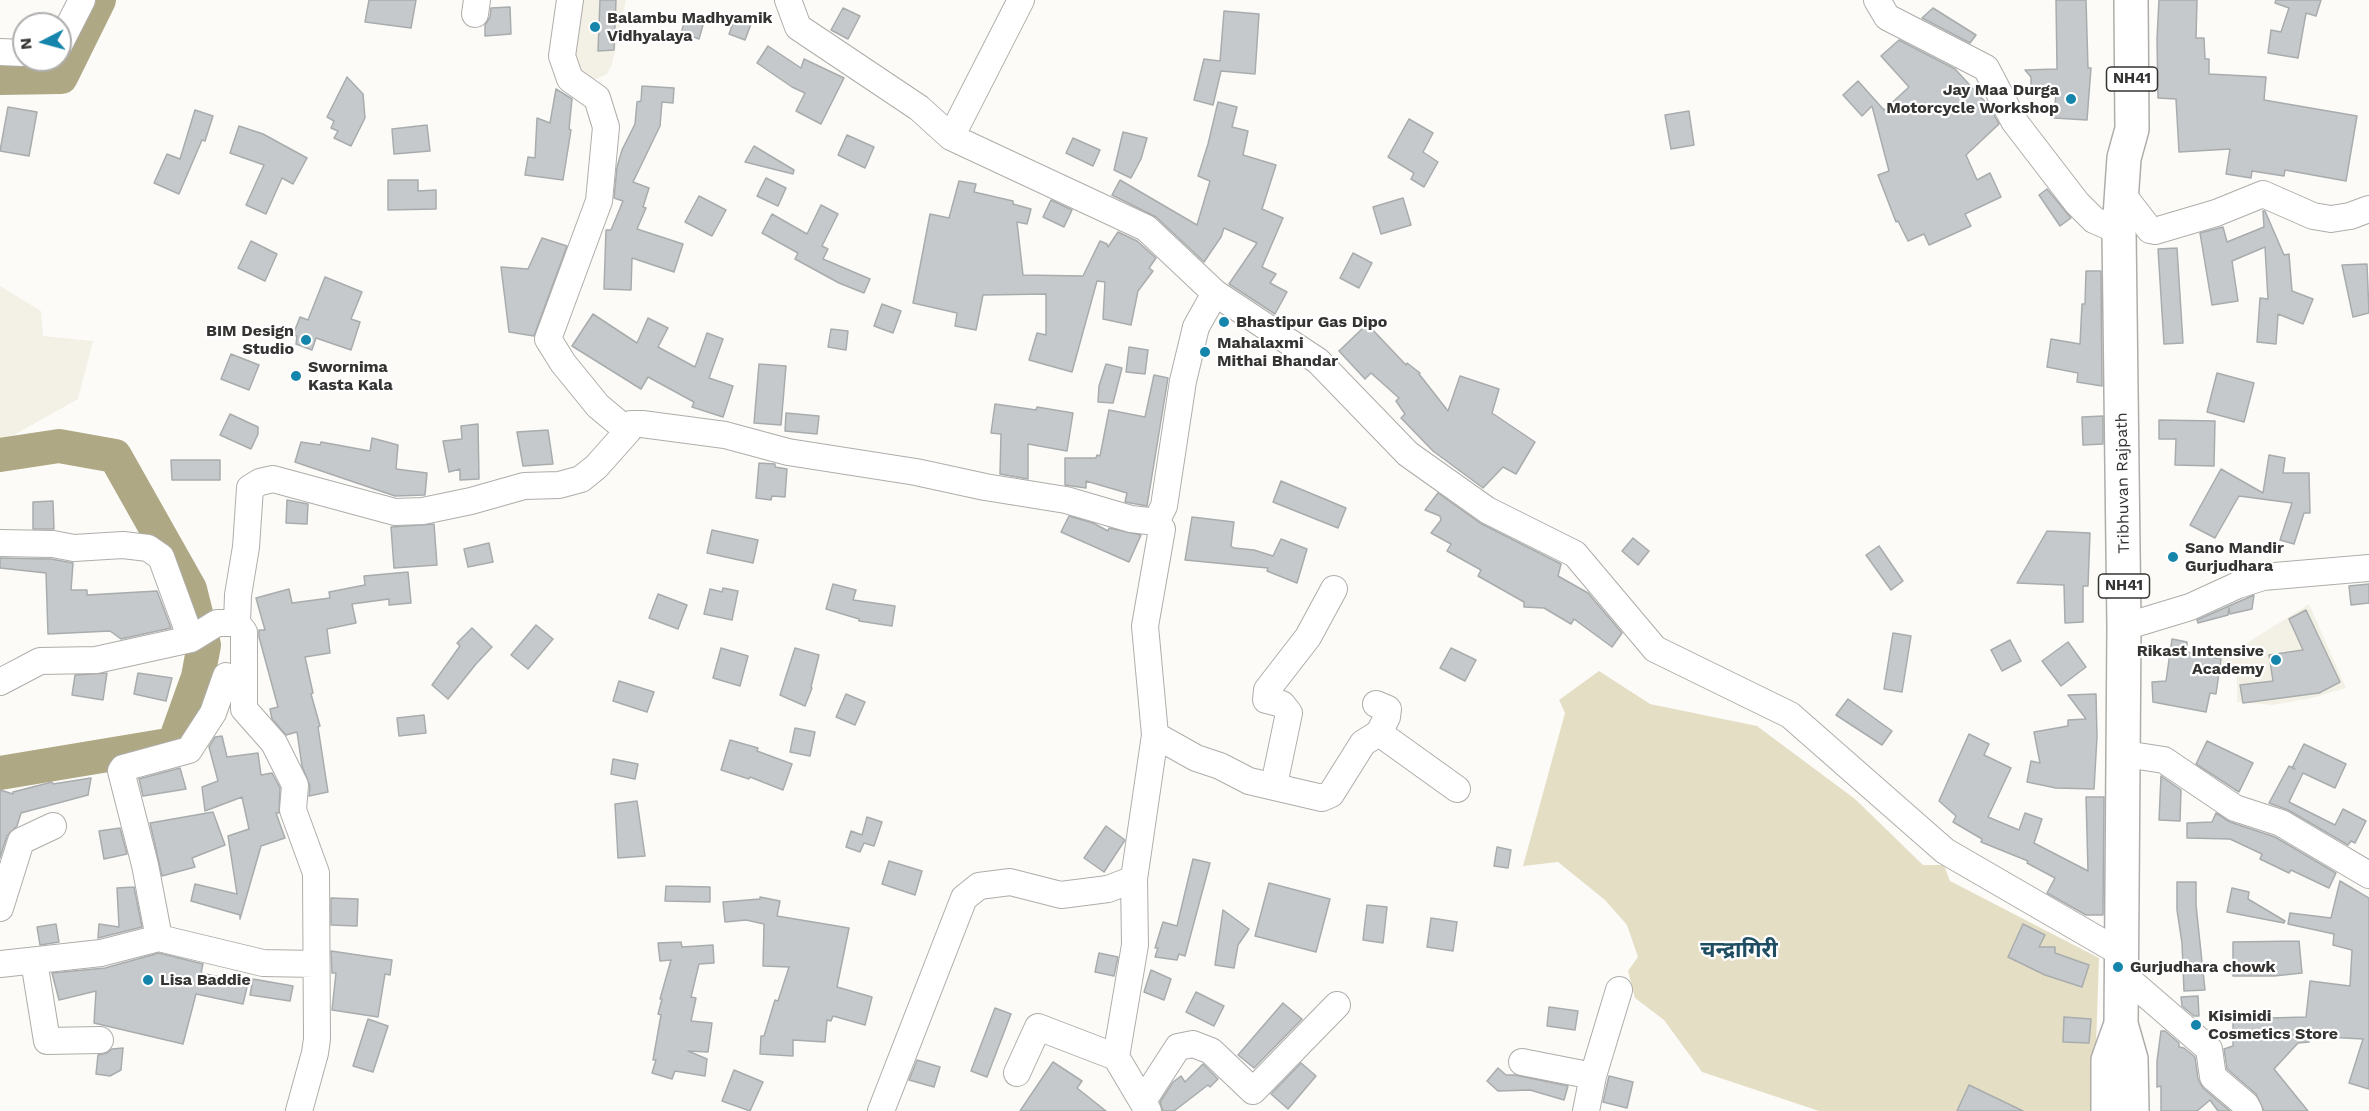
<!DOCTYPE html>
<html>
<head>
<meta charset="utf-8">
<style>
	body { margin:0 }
	#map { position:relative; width:2369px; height:1111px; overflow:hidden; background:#fcfbf8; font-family:"Work Sans",sans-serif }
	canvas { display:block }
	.north { position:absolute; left:12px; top:12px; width:60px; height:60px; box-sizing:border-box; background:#fff; border:2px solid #aeaead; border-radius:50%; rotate:264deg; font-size:16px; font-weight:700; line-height:24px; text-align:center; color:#353433 }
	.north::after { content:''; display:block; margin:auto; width:21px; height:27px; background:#1585ab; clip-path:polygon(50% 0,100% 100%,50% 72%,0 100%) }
</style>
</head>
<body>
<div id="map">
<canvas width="2369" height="1111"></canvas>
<div class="north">N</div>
</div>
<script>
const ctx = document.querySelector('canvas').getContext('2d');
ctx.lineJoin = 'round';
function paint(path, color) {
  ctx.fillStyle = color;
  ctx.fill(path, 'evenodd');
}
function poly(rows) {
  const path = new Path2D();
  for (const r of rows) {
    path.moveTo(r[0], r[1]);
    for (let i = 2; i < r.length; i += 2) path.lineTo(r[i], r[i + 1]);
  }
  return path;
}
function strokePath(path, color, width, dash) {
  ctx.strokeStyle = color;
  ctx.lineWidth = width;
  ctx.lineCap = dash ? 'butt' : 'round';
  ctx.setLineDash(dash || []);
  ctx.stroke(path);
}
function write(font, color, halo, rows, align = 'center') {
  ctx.font = font + ' "Work Sans","Noto Sans Devanagari",sans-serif';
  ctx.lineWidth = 4.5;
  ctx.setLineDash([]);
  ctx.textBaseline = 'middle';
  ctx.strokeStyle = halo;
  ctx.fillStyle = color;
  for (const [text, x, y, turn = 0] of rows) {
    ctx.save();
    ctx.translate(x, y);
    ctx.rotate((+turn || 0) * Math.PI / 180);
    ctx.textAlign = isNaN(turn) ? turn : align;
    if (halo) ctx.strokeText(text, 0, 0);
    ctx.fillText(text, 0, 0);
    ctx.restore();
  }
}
const built = poly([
	[573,0,626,0,612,64,607,74,596,79,586,79,573,74],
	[0,286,41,311,43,336,93,341,78,399,14,435,0,438],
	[2309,604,2346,688,2312,698,2272,705,2237,702,2237,673,2217,668,2219,653,2239,648]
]);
const green = poly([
	[1599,671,1650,704,1757,726,1855,799,1923,865,1944,865,1950,881,2099,958,2095,1075,2097,1111,1819,1111,1702,1072,1664,1020,1635,998,1628,971,1638,957,1627,925,1605,900,1558,862,1523,866,1565,713,1559,700]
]);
const river = poly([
	[0,78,61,77,99,0],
	[0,455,59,446,115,456,190,589,204,645,198,677,174,744,0,773]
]);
const building = poly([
	[369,0,416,0,411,28,365,22,369,0],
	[600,0,616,0,614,50,598,51,600,0],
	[2056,0,2086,0,2088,68,2091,68,2087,120,2054,118,2056,93,2031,93,2031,77,2025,70,2057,69,2056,0],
	[2159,0,2197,0,2196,38,2204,38,2205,59,2209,59,2209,74,2266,77,2264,100,2357,116,2346,181,2285,170,2284,176,2252,171,2251,178,2226,174,2230,149,2179,152,2176,99,2158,98,2157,39,2159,0],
	[2276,0,2321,0,2316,16,2306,13,2298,58,2268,53,2271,30,2281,32,2289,8,2275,3,2276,0],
	[510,7,511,34,485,36,485,25,490,17,491,8,510,7],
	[843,8,860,16,848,39,831,30,843,8],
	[1933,8,1976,35,1970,43,1922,18,1933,8],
	[1224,11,1259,14,1255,74,1221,71,1213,105,1194,100,1204,59,1220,61,1224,11],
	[735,18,751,24,745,40,729,34,735,18],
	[685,20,703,25,699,39,681,33,685,20],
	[1899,40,1955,69,1989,106,1999,124,1966,155,1977,180,1990,173,2001,197,1965,214,1971,226,1929,245,1924,234,1908,241,1898,221,1896,222,1878,175,1889,171,1872,106,1862,116,1843,95,1858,81,1884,110,1909,87,1881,56,1899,40],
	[768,46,801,68,804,59,844,78,821,124,796,111,805,93,792,87,757,63,768,46],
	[347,77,363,94,365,118,351,146,334,138,338,131,331,128,334,121,327,117,347,77],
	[642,86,674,88,673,103,662,102,660,126,633,182,649,188,643,207,646,208,637,229,683,244,674,272,632,258,631,290,604,289,606,230,611,230,623,201,614,198,617,167,622,150,635,124,637,102,641,101,642,86],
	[556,89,572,99,569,129,571,130,563,180,525,175,528,157,535,158,537,118,550,123,556,89],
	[1218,102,1237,107,1232,127,1248,131,1243,155,1276,165,1262,209,1283,218,1262,267,1276,274,1270,283,1287,292,1275,314,1229,284,1257,243,1224,228,1221,237,1204,262,1156,217,1112,195,1120,180,1197,225,1210,181,1198,176,1208,144,1218,102],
	[8,107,37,112,29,156,0,151,8,107],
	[195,110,213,116,205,141,202,140,179,194,154,183,167,154,180,159,195,110],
	[1689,111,1694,145,1671,149,1665,115,1689,111],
	[1409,119,1433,133,1423,152,1438,162,1424,187,1411,179,1414,173,1388,157,1409,119],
	[427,125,430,151,394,154,392,129,427,125],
	[239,126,263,134,307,158,293,184,282,178,266,214,246,205,264,165,230,153,239,126],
	[1123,132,1147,138,1141,159,1131,178,1114,170,1123,132],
	[847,135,874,147,865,168,838,155,847,135],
	[1073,138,1100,150,1093,166,1066,153,1073,138],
	[754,146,794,170,793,174,745,162,754,146],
	[766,178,786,188,778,206,757,196,766,178],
	[388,180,418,180,418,191,436,190,436,209,388,210,388,180],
	[959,181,976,184,974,192,1013,201,1013,204,1031,209,1027,224,1017,222,1023,275,1083,276,1100,241,1107,244,1108,247,1118,232,1137,241,1156,258,1149,268,1153,271,1138,291,1131,325,1103,319,1105,282,1097,281,1072,372,1029,360,1037,333,1046,335,1046,294,983,295,976,330,955,326,957,313,913,303,930,214,949,218,959,181],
	[2047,189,2071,218,2060,226,2039,195,2047,189],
	[699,196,726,210,712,236,685,222,699,196],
	[1403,198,1411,225,1381,234,1373,207,1403,198],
	[1051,200,1072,210,1064,227,1043,217,1051,200],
	[821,205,838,214,822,246,828,249,823,259,870,279,864,293,839,283,795,259,798,253,762,233,772,214,807,234,821,205],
	[2263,211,2265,211,2284,255,2289,254,2292,291,2313,299,2303,324,2278,314,2276,344,2257,342,2260,298,2268,299,2265,247,2232,261,2238,301,2212,305,2200,233,2223,227,2227,242,2264,227,2263,211],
	[542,238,567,246,534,336,509,332,501,267,528,269,542,238],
	[251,241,277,254,265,281,238,268,251,241],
	[2177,248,2183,343,2164,344,2158,249,2177,248],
	[1353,253,1372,263,1359,288,1340,278,1353,253],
	[2367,264,2369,313,2353,317,2342,265,2367,264],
	[2086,271,2101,271,2102,386,2077,382,2078,373,2047,367,2051,339,2080,344,2082,304,2085,304,2086,271],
	[325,277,362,292,351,319,360,322,351,350,316,338,312,350,296,344,297,336,293,335,300,317,308,320,325,277],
	[882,304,901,311,893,333,874,326,882,304],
	[593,314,637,343,648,318,668,328,658,347,695,367,707,333,723,339,709,378,733,386,723,417,692,407,694,402,648,377,641,389,572,346,593,314],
	[1364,327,1370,327,1406,365,1407,363,1420,373,1419,374,1448,411,1460,376,1499,389,1492,413,1535,442,1516,474,1503,467,1483,488,1433,451,1401,418,1405,414,1396,401,1399,398,1371,373,1365,379,1339,351,1364,327],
	[831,329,848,331,846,350,828,347,831,329],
	[1129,347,1148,350,1145,374,1126,372,1129,347],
	[231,354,259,365,249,390,221,379,231,354],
	[759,364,786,366,781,425,754,423,759,364],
	[1106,364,1122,368,1113,403,1098,402,1099,386,1106,364],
	[2217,373,2254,383,2244,422,2207,412,2217,373],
	[1154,375,1168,378,1147,506,1125,502,1127,493,1086,481,1086,488,1065,485,1065,458,1096,458,1097,455,1100,456,1109,410,1145,417,1154,375],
	[995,404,1036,410,1037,407,1073,413,1067,451,1028,444,1028,479,1000,474,1001,434,991,433,995,404],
	[786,413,819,416,817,434,785,431,786,413],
	[230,414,258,427,258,434,251,449,220,435,230,414],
	[2103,416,2103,444,2083,445,2082,417,2103,416],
	[2159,420,2215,421,2214,466,2175,465,2176,439,2159,439,2159,420],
	[478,424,479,479,460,480,460,469,449,472,443,441,462,439,461,426,478,424],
	[548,430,553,464,523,466,517,432,548,430],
	[372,438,398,445,396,469,427,473,425,495,395,496,295,462,301,442,320,445,321,442,370,451,372,438],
	[2269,455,2285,458,2283,473,2309,473,2310,513,2304,513,2294,544,2280,540,2292,503,2239,496,2215,538,2190,525,2221,469,2263,493,2269,455],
	[171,460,220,460,220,480,172,480,171,460],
	[759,463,775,464,775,467,787,469,785,497,772,496,771,500,756,498,759,463],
	[1281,481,1346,508,1338,528,1273,502,1281,481],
	[1438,493,1480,523,1561,564,1558,576,1588,593,1622,633,1612,647,1574,619,1571,624,1544,608,1524,607,1524,602,1478,576,1481,570,1447,551,1451,544,1431,533,1441,520,1440,516,1425,510,1438,493],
	[287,500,308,504,307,524,286,523,287,500],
	[53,501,54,529,33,529,33,502,53,501],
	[1069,516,1093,523,1108,531,1109,528,1141,535,1129,562,1061,532,1069,516],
	[1192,517,1234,522,1231,546,1234,548,1254,550,1273,556,1281,539,1307,549,1297,583,1267,571,1268,568,1185,560,1192,517],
	[434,524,437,565,394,568,391,527,434,524],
	[712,530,758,540,753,563,707,553,712,530],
	[2047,531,2090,533,2088,586,2083,586,2083,622,2065,623,2064,585,2017,583,2047,531],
	[1633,538,1649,551,1638,565,1622,551,1633,538],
	[489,543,493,562,468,567,464,549,489,543],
	[1879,546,1903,581,1891,590,1866,555,1879,546],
	[0,558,51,559,73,563,71,590,87,590,87,595,157,591,171,628,121,639,110,631,48,634,46,573,0,568,0,558],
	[408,572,411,603,389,605,389,599,352,604,356,623,327,629,330,653,305,657,313,693,311,694,320,726,318,727,328,792,309,796,310,786,302,766,297,732,286,735,272,719,270,709,278,707,259,637,259,630,265,630,256,598,289,589,292,603,330,598,329,592,365,585,364,576,408,572],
	[833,584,856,590,853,600,895,606,892,626,859,621,859,619,826,609,833,584],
	[2369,584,2369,603,2351,605,2349,586,2369,584],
	[723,588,738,591,732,620,704,614,710,589,722,592,723,588],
	[658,594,687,605,678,629,649,618,658,594],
	[2254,595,2252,609,2230,614,2229,608,2228,615,2198,623,2197,620,2254,595],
	[2306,610,2340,682,2319,693,2243,703,2240,685,2273,681,2269,655,2303,650,2289,619,2306,610],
	[536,625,553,639,528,669,511,655,536,625],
	[472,628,492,647,476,664,448,699,432,685,460,646,457,643,472,628],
	[1893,633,1911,636,1902,692,1884,689,1893,633],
	[2172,639,2187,642,2187,652,2221,659,2216,694,2210,693,2206,712,2153,702,2152,682,2166,681,2172,639],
	[2010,640,2021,661,2002,671,1991,650,2010,640],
	[2068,642,2086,667,2061,686,2042,661,2068,642],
	[721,648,748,656,740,686,713,678,721,648],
	[795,648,819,655,811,687,812,688,805,706,780,695,795,648],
	[1451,648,1476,660,1465,681,1440,668,1451,648],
	[107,673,103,700,72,695,75,675,107,673],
	[138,673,172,678,166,701,134,694,138,673],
	[619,681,654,692,647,712,613,701,619,681],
	[846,694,865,702,855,725,836,717,846,694],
	[2096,694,2097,737,2094,789,2056,788,2027,782,2031,761,2040,763,2034,732,2068,726,2068,720,2086,719,2068,695,2096,694],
	[1848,699,1892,731,1882,745,1836,715,1848,699],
	[424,715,426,733,399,736,397,718,424,715],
	[795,728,815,732,810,756,790,752,795,728],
	[1969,734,1989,744,1984,755,2011,768,1988,817,2019,830,2025,813,2042,819,2034,843,2088,871,2086,797,2104,797,2103,915,2086,915,2047,893,2055,878,2027,863,2028,861,1981,842,1982,839,1953,822,1956,816,1939,801,1969,734],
	[222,736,227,757,258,753,261,775,272,773,280,788,279,813,276,813,285,838,261,846,240,919,240,915,191,901,195,884,237,894,228,836,249,829,242,797,205,811,202,787,218,781,209,747,215,737,222,736],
	[730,740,758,748,757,751,792,764,783,790,750,777,749,779,721,770,730,740],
	[2207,741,2253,763,2239,792,2196,764,2207,741],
	[2304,744,2346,764,2335,788,2303,773,2289,802,2335,825,2343,809,2366,821,2355,843,2351,841,2348,845,2288,810,2269,803,2289,766,2295,769,2292,768,2304,744],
	[613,759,638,764,635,779,611,774,613,759],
	[180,768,186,789,143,796,139,779,180,768],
	[2161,776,2181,790,2180,821,2159,820,2161,776],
	[91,778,88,795,21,813,17,826,7,836,0,858,0,790,13,794,13,792,52,782,53,784,91,778],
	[637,801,645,856,618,858,615,804,637,801],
	[213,812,225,845,192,858,195,867,162,876,150,823,213,812],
	[2216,813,2230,822,2275,837,2336,873,2329,888,2291,870,2289,873,2260,859,2262,854,2230,839,2187,838,2187,823,2212,822,2216,813],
	[867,817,882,822,874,846,864,843,860,852,846,847,851,831,862,835,867,817],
	[1106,826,1125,840,1104,872,1084,858,1106,826],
	[120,828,127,854,104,859,99,831,120,828],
	[1497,847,1511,850,1508,868,1494,866,1497,847],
	[1193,859,1210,863,1185,956,1179,954,1177,960,1155,957,1158,948,1155,948,1163,922,1177,926,1193,859],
	[889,861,922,871,915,895,882,884,889,861],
	[2340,881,2369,898,2369,1089,2349,1083,2363,1039,2308,1036,2309,1042,2298,1043,2274,1069,2308,1111,2264,1111,2256,1094,2227,1069,2224,1049,2233,1046,2233,1015,2269,1015,2269,1018,2306,1017,2310,981,2350,986,2352,950,2333,945,2334,934,2288,924,2290,913,2331,918,2340,881],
	[2177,882,2196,882,2196,905,2205,990,2184,991,2182,943,2177,910,2177,882],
	[1269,883,1330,899,1316,952,1255,936,1269,883],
	[666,886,710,887,710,902,665,901,666,886],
	[134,887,142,927,98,938,99,924,119,927,117,888,134,887],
	[2232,888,2249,892,2248,899,2285,921,2284,923,2227,912,2232,888],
	[760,897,780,901,777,916,849,928,837,987,872,997,865,1025,833,1016,831,1021,827,1020,825,1042,793,1040,793,1056,760,1054,761,1036,764,1036,775,1000,778,1001,789,967,763,966,764,924,746,920,725,922,723,902,760,899,760,897],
	[331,898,358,899,357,926,331,925,331,898],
	[1367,905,1387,907,1383,943,1363,940,1367,905],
	[1223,910,1249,929,1238,945,1234,968,1215,965,1223,910],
	[1431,918,1457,922,1453,951,1427,947,1431,918],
	[56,924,59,942,40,945,37,927,56,924],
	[2023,924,2045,935,2039,947,2055,947,2055,953,2089,965,2082,987,2045,975,2008,957,2023,924],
	[2299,941,2302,973,2274,976,2233,976,2233,942,2299,941],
	[681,942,682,947,713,945,714,963,699,964,691,997,696,998,691,1021,712,1023,708,1052,688,1051,707,1059,705,1076,675,1071,672,1079,652,1073,656,1060,653,1060,661,1015,658,1014,662,999,660,999,671,960,660,961,658,943,681,942],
	[331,951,392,960,390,975,385,974,378,1017,332,1010,336,973,332,973,331,951],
	[159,953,203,964,201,973,248,983,243,1004,196,994,183,1044,94,1023,96,991,59,1000,52,973,105,968,159,953],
	[1099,953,1118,957,1114,976,1095,972,1099,953],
	[1151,970,1171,979,1164,1000,1144,992,1151,970],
	[253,979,293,986,290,1001,250,995,253,979],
	[1196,992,1224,1006,1214,1026,1186,1012,1196,992],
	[2198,996,2199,1016,2194,1016,2182,1006,2181,997,2198,996],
	[1283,1003,1302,1019,1254,1068,1238,1055,1283,1003],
	[1549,1007,1578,1011,1575,1030,1547,1026,1549,1007],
	[995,1008,1011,1014,987,1077,971,1071,995,1008],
	[2064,1017,2091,1019,2089,1043,2063,1042,2064,1017],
	[368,1019,388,1026,373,1072,353,1066,368,1019],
	[2161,1031,2165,1031,2179,1043,2179,1047,2184,1048,2195,1057,2198,1079,2203,1088,2230,1111,2218,1111,2210,1100,2197,1111,2161,1111,2161,1086,2157,1087,2157,1061,2161,1031],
	[123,1048,121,1070,110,1076,96,1074,98,1055,107,1053,112,1049,123,1048],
	[917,1060,940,1067,934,1087,909,1080,917,1060],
	[1053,1062,1082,1081,1077,1088,1106,1111,1020,1111,1053,1062],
	[1301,1063,1316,1076,1288,1109,1271,1094,1301,1063],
	[1203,1064,1218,1079,1210,1087,1208,1085,1174,1111,1163,1111,1160,1102,1173,1082,1181,1076,1185,1082,1203,1064],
	[1498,1068,1506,1075,1515,1075,1568,1086,1564,1100,1530,1090,1498,1091,1487,1081,1498,1068],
	[734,1070,763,1082,750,1111,722,1101,734,1070],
	[1609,1076,1633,1082,1627,1108,1603,1102,1609,1076],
	[1969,1085,2023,1111,1957,1111,1969,1085]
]);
const minor = poly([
	[570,0,562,56,570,79,597,98,606,127,599,201,548,339,563,363,598,406,628,431],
	[788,0,798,27,919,108,951,137,1146,228,1215,293,1318,361,1408,454,1487,510,1575,554,1655,649,1790,715,1945,851,2121,953],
	[1877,0,1887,17,1986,68,2014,121,2077,203,2094,220,2119,231],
	[475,14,477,0],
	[60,43,82,0],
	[0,52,24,53],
	[951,137,1021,0],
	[2123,195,2150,230,2155,231,2216,213,2263,194,2313,216,2331,219,2350,216,2369,209],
	[0,543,53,544,74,548,123,545,148,548,161,557,191,639],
	[237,623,244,632,244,709,274,743,295,785,293,810,316,873,317,1039,315,1053,299,1111],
	[2124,627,2190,607,2238,585,2263,577,2369,568],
	[0,682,40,661,96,660,191,639,217,623,237,623,238,595,246,547,250,488,260,482,273,479,395,512,423,511,471,501,524,486,559,485,581,479,596,467,628,431,631,424,642,424,725,435,788,452,916,472,985,487,1066,500,1131,519,1156,522,1164,506,1183,381,1196,327,1215,293],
	[1376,704,1388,709,1387,717,1379,733],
	[1155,735,1196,758,1220,766,1249,781,1322,798,1331,794,1363,743,1379,733,1457,789],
	[2125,754,2164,760,2235,808,2281,823,2369,875],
	[1274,785,1289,713,1282,704,1266,700,1267,690,1308,637,1334,589],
	[0,908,21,841,53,826],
	[159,938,145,865,121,771,123,768,189,750,213,713,226,676,244,694,244,703],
	[34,961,47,1041,100,1040],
	[0,964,101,953,159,938,263,963,316,964],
	[2121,973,2209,1049,2213,1077,2246,1105,2249,1111],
	[1522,1062,1593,1076],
	[1017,1073,1038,1027,1116,1057],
	[1143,1101,1178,1047,1193,1044,1211,1051,1253,1091,1337,1005],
	[881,1111,964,898,979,886,1010,882,1061,895,1108,889,1134,879],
	[1148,1111,1116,1057,1135,945,1134,879,1155,735,1145,626,1162,529,1156,522],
	[1586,1111,1593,1076,1619,990]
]);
const highway = poly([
	[2131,0,2132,129,2124,158,2119,231,2124,627,2121,1024,2131,1059,2132,1111],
	[2108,1111,2108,1060,2121,1024]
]);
const markers = [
	[595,27,6,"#1585ab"],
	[2071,99,6,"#1585ab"],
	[1224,322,6,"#1585ab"],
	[306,340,6,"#1585ab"],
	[1205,352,6,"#1585ab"],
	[296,376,6,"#1585ab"],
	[2173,557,6,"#1585ab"],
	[2276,660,6,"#1585ab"],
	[2118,967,6,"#1585ab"],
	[148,980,6,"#1585ab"],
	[2196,1025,6,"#1585ab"]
];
const shields = [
	[2132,79,51],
	[2124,586,51]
];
const shieldNames = [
	["NH41",2132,79],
	["NH41",2124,586]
];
const poiNames = [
	["Balambu Madhyamik",607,18],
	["Vidhyalaya",607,36],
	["Jay Maa Durga",2059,90,"right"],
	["Motorcycle Workshop",2059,108,"right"],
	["Bhastipur Gas Dipo",1236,322],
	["BIM Design",294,331,"right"],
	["Studio",294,349,"right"],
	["Mahalaxmi",1217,343],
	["Mithai Bhandar",1217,361],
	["Swornima",308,367],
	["Kasta Kala",308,385],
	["Sano Mandir",2185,548],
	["Gurjudhara",2185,566],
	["Rikast Intensive",2264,651,"right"],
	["Academy",2264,669,"right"],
	["Gurjudhara chowk",2130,967],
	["Lisa Baddie",160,980],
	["Kisimidi",2208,1016],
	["Cosmetics Store",2208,1034]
];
const streetNames = [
	["Tribhuvan Rajpath",2123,483,-91]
];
const districtNames = [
	["चन्द्रागिरी",1739,951]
];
paint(built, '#f3f0e5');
paint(green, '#e4dec5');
strokePath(river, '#afa885', 34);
paint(building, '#c5c9cb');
strokePath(building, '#a8acad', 1.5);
strokePath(minor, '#aeadaa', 28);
strokePath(highway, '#aeadaa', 36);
strokePath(minor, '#fff', 26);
strokePath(highway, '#fff', 33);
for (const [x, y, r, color] of markers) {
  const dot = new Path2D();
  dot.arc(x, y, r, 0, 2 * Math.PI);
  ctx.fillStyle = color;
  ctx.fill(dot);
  strokePath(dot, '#fff', 2);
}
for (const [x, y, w] of shields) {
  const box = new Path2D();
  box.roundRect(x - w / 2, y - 12, w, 24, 4.5);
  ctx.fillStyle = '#fff';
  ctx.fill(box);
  strokePath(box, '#353433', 1.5);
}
write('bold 15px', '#353433', null, shieldNames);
write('bold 16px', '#353433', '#fff', poiNames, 'left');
write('16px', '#353433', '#fff', streetNames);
write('bold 22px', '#1f4e62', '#fff', districtNames);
</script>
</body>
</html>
